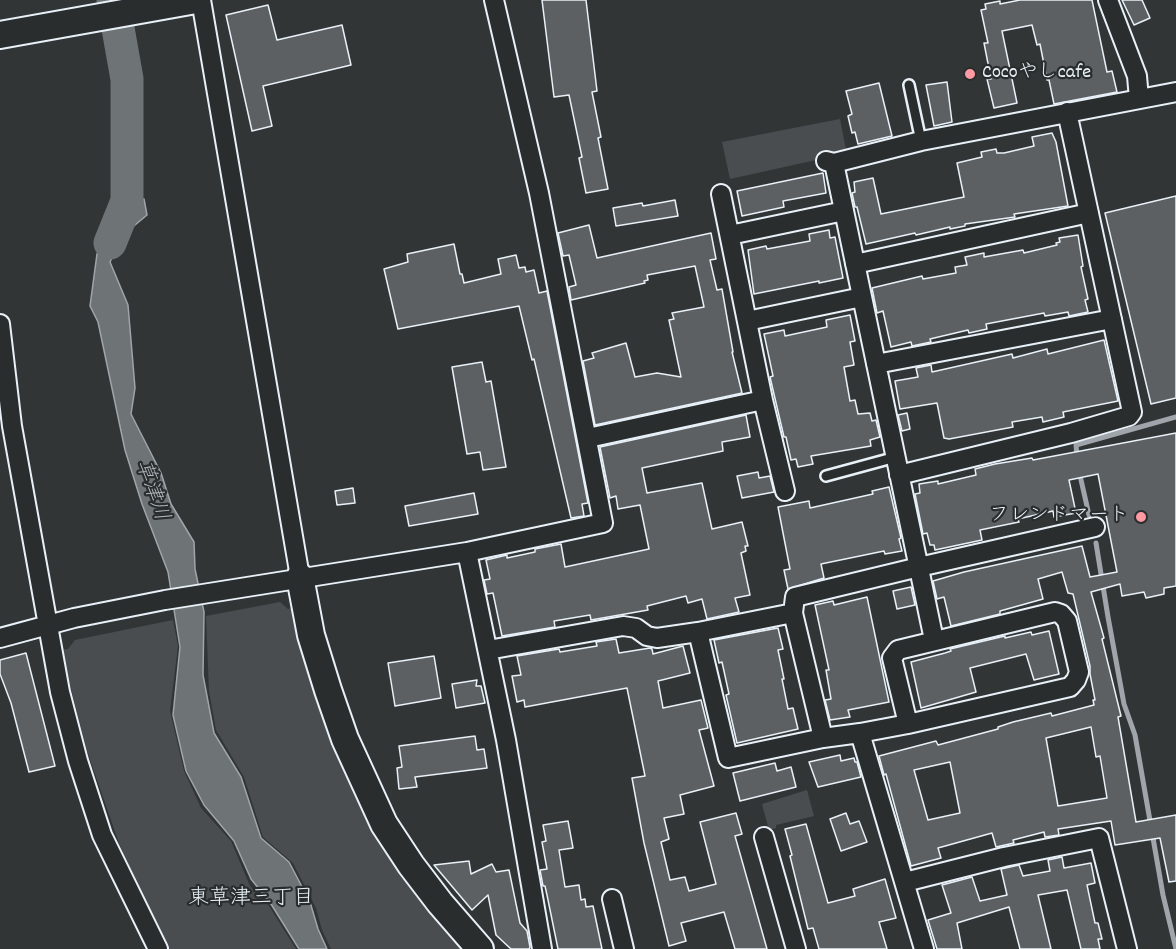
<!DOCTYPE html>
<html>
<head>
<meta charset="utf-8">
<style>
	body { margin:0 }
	canvas { display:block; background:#323536 }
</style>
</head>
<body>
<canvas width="1176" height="949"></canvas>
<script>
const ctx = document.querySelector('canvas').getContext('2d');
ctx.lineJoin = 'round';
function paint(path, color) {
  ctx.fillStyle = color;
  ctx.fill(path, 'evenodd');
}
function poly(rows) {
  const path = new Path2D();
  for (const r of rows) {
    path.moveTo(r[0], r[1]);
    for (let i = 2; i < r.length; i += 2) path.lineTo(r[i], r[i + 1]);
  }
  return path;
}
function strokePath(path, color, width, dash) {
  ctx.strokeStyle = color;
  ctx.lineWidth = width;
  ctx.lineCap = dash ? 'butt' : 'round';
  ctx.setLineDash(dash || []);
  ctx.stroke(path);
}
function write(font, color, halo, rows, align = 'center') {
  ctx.font = font + ' Dekko,"Klee One",sans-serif';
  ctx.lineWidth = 4.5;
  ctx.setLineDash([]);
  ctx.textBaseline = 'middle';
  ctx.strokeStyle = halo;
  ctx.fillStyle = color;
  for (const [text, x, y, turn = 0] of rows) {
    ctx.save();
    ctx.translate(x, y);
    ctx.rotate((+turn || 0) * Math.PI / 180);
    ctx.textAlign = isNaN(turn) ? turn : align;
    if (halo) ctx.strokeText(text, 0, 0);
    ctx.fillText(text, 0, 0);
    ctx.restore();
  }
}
const green = poly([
	[840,119,846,150,825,155,825,158,730,179,722,142],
	[280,602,288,609,294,607,317,702,346,773,468,949,331,949,322,930,316,908,293,863,263,837,244,777,216,730,209,691,206,616],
	[173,620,178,646,170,711,184,771,201,808,231,841,250,886,269,906,296,949,168,949,153,921,119,843,87,751,61,650,68,649,75,640],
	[807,790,814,816,776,825,776,828,769,830,762,804]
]);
const water = poly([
	[144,199,147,215,123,235,110,262,128,305,135,388,131,414,161,473,171,504,194,542,195,569,204,612,203,675,214,733,241,777,261,838,289,862,310,902,318,929,327,949,299,949,271,904,251,879,234,841,204,805,186,771,173,715,180,647,168,572,142,504,125,450,98,322,90,306,97,254,110,226,113,206,127,201,144,199]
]);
const stream = poly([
	[1077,456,1076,445,1176,417],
	[1079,471,1089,515],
	[1096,543,1108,617,1124,704,1135,735,1163,895,1176,949]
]);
const river = poly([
	[110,243,127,201,127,79,113,0]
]);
const building = poly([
	[542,0,586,0,597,91,592,92,601,137,598,138,608,189,586,193,579,158,582,157,569,95,554,97,542,0],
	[1020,0,1092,0,1107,72,1112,71,1117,92,1054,104,1049,80,1047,80,1040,44,1037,45,1032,25,1002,31,1017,103,994,108,987,79,991,79,984,43,988,43,981,10,986,9,985,4,1000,1,1000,4,1020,0],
	[1122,0,1142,0,1150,18,1134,25,1122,0],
	[268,5,277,40,342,25,351,65,263,86,272,126,252,131,226,15,268,5],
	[947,82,952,122,934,126,926,85,947,82],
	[879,83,892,136,858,144,855,132,852,133,848,116,852,114,846,91,879,83],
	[1052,133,1056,142,1068,206,1014,214,1015,217,965,224,965,226,950,229,950,227,916,235,915,233,866,244,857,207,855,207,852,193,855,192,854,182,873,178,881,214,964,197,957,163,982,157,981,152,996,149,997,153,1004,153,1034,146,1032,137,1052,133],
	[823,173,826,193,783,201,784,207,742,216,737,191,823,173],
	[1176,196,1176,398,1151,404,1105,213,1176,196],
	[675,200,678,216,616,226,613,208,642,203,643,206,675,200],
	[589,225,597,258,711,233,716,259,710,260,717,290,722,289,733,352,732,352,742,393,595,425,583,361,594,358,592,353,626,343,635,377,657,373,681,377,669,320,674,319,672,313,704,307,695,266,647,275,648,280,644,281,645,283,571,300,569,287,576,285,569,255,563,256,558,233,589,225],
	[829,230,830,238,835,237,843,278,819,283,819,281,754,294,748,250,766,246,767,249,810,241,809,234,829,230],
	[1078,235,1083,266,1081,267,1088,299,1085,300,1088,312,1069,316,1068,312,1045,316,1044,313,986,324,987,329,969,333,968,330,930,339,931,342,912,346,911,342,891,347,883,311,877,313,872,288,922,276,923,279,956,273,955,267,967,265,965,257,984,253,984,257,1023,250,1024,253,1057,245,1056,243,1060,242,1059,238,1078,235],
	[454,244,460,274,462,274,464,283,501,274,498,259,516,255,519,268,525,267,526,272,534,270,539,293,547,291,588,503,582,504,584,516,571,518,534,359,532,360,519,306,398,329,384,269,408,262,407,254,454,244],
	[850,315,855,341,850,342,854,365,844,367,850,401,855,400,858,414,870,413,872,421,876,420,880,437,870,440,871,446,811,456,813,464,798,467,796,459,791,460,786,437,784,437,770,377,773,376,764,334,784,330,785,336,827,327,826,320,850,315],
	[1104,340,1118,401,1063,412,1064,417,1043,422,1042,417,1012,422,1013,427,949,439,944,438,937,403,900,409,895,381,918,377,916,368,931,365,932,372,1012,354,1013,358,1047,349,1048,354,1104,340],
	[482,362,486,382,491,381,506,467,483,470,480,452,467,454,452,367,482,362],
	[907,413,910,429,902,431,898,415,907,413],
	[746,415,750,437,722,442,723,451,642,468,647,493,702,483,712,529,742,522,748,546,745,546,746,551,741,553,750,595,735,598,739,612,707,619,702,599,688,603,686,596,647,606,648,610,591,620,590,615,554,621,555,627,502,636,493,593,487,594,484,580,490,579,486,560,507,555,507,558,535,552,535,549,561,544,565,567,649,549,640,505,618,509,616,496,610,498,600,447,746,415],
	[1176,433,1176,586,1164,588,1164,594,1146,598,1144,592,1122,596,1120,584,1091,592,1104,638,1102,639,1121,716,1118,717,1136,822,1176,815,1176,881,1169,882,1160,838,1115,845,1111,821,1058,829,1059,835,1045,837,1044,832,1013,840,1014,843,996,847,992,833,938,848,941,858,911,866,886,774,884,775,879,756,936,741,938,745,998,729,998,727,1013,722,1051,713,1052,716,1094,705,1093,700,1095,700,1090,674,1090,666,1073,594,1068,593,1062,572,1038,579,1043,599,1000,611,1000,614,951,626,944,597,937,599,933,581,964,572,1082,546,1090,577,1117,572,1098,474,1069,480,1076,513,1054,517,1053,511,1018,519,1019,522,980,530,982,540,935,550,934,545,930,545,927,533,923,534,915,494,920,493,919,484,938,481,938,484,976,475,975,469,995,464,1032,458,1033,460,1176,433],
	[1091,727,1096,757,1100,756,1107,798,1058,806,1046,738,1091,727],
	[950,762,960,813,928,820,914,770,950,762],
	[758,472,759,478,770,476,774,492,742,498,737,476,758,472],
	[889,487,901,538,899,539,902,551,885,554,884,551,821,564,824,578,788,589,784,570,790,569,778,507,809,501,810,508,873,494,872,491,889,487],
	[353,488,355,503,337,505,335,491,353,488],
	[474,493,478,514,409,526,405,506,474,493],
	[911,587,915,605,897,609,893,591,911,587],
	[867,597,889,702,848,710,850,717,830,720,825,700,831,699,826,670,829,670,815,605,833,601,834,605,867,597],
	[778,628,783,649,778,650,784,679,782,679,788,709,793,708,798,729,737,743,726,695,729,694,722,662,719,663,714,640,778,628],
	[1049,631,1059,674,1034,680,1026,654,970,668,976,692,921,708,911,662,945,653,951,651,950,649,1005,636,1005,638,1031,632,1032,635,1049,631],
	[616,639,619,653,650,648,652,649,653,654,683,646,690,673,658,681,663,708,701,700,708,728,699,730,714,786,680,795,684,814,664,818,669,839,661,842,670,880,685,877,689,891,716,884,700,822,736,813,742,834,735,836,767,949,735,949,724,912,681,923,686,941,669,946,644,843,632,778,645,776,627,688,525,707,524,700,517,702,512,676,521,675,517,656,559,649,560,652,597,646,596,642,616,639],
	[26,653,55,766,29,772,11,703,0,674,0,660,26,653],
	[434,656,441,698,395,706,388,663,434,656],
	[477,680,476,686,481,686,485,703,456,708,452,684,477,680],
	[475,736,477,750,484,749,487,768,415,777,417,787,399,789,397,768,402,767,399,746,475,736],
	[840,755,841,761,854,758,855,762,857,762,861,777,818,787,809,762,840,755],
	[775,763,777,771,791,767,796,787,740,801,733,773,775,763],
	[846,813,850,824,859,821,867,842,841,851,830,819,846,813],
	[568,821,573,848,559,850,565,887,579,885,581,900,585,899,586,907,593,906,602,949,558,949,547,895,545,886,543,886,540,870,547,869,542,842,546,841,543,825,568,821],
	[806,824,828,903,855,896,853,889,885,879,896,918,879,922,887,949,819,949,813,928,808,929,790,856,792,855,785,829,806,824],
	[1062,857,1064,868,1091,863,1095,883,1087,885,1095,923,1098,923,1102,939,1098,939,1100,949,1081,949,1067,890,1038,895,1051,949,1020,949,1009,907,957,923,962,949,937,949,928,920,951,913,942,885,972,877,980,901,1007,895,1001,869,1019,865,1023,876,1050,871,1048,860,1062,857],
	[469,861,471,874,492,864,496,872,509,870,520,923,527,931,530,947,529,949,511,949,496,935,488,895,472,910,434,865,469,861]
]);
const lane = poly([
	[909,85,921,141],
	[826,476,896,457]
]);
const street = poly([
	[201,0,300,577],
	[1108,0,1137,76,1139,99],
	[826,161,834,163,921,141,1176,92],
	[834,163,934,640],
	[721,194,763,400,785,491],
	[730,235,844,211],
	[855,264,1089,213],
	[747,321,862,297],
	[0,324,12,426,60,692,78,761,102,835,158,949],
	[876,364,1112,319],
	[588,438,763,400],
	[899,475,1071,433,1129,416,1132,412,1067,112],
	[467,552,506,740,542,949],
	[793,613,823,738],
	[698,632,728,758,823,738,860,733,924,949],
	[0,638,74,618,165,600,467,552,603,523,539,193,494,0],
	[488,650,623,626,636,628,647,636,657,638,698,632,793,613,795,597,919,567,1095,527],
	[860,733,908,724,1070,687,1076,680,1079,672,1067,621,1061,614,1055,612,898,650,892,658,908,724],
	[764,837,796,949],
	[905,882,1004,857,1099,838,1127,949],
	[612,899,624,949]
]);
const secondary = poly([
	[0,35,196,0],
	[300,577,311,635,328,690,345,739,384,824,411,865,440,903,480,949]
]);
const markers = [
	[970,74,6,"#ff9aa2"],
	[1141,517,6,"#ff9aa2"]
];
const poiNames = [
	["Cocoやしcafe",982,74],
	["フレンドマート",1129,517,"right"]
];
const waterNames = [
	["草津川",150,491,71]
];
const neighbourhoodNames = [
	["東草津三丁目",251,900]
];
paint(green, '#494d4f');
paint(water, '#6e7376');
strokePath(water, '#9fa5aa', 1.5);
strokePath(stream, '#9fa5aa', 5);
strokePath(river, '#6e7376', 33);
paint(building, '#5c6063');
strokePath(building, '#e8f1f8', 1.5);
strokePath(lane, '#e8f1f8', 14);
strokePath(street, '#e8f1f8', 22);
strokePath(secondary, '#e8f1f8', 30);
strokePath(lane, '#2a2d2e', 9);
strokePath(street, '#2a2d2e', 18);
strokePath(secondary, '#2a2d2e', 26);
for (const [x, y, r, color] of markers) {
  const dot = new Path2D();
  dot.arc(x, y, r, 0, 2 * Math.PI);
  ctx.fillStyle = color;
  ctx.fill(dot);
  strokePath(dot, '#2a2d2e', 2);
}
write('20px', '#e8f1f8', '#2a2d2e', poiNames, 'left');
write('italic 21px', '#b1b8be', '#2a2d2e', waterNames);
write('21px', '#e8f1f8', '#2a2d2e', neighbourhoodNames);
</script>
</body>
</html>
